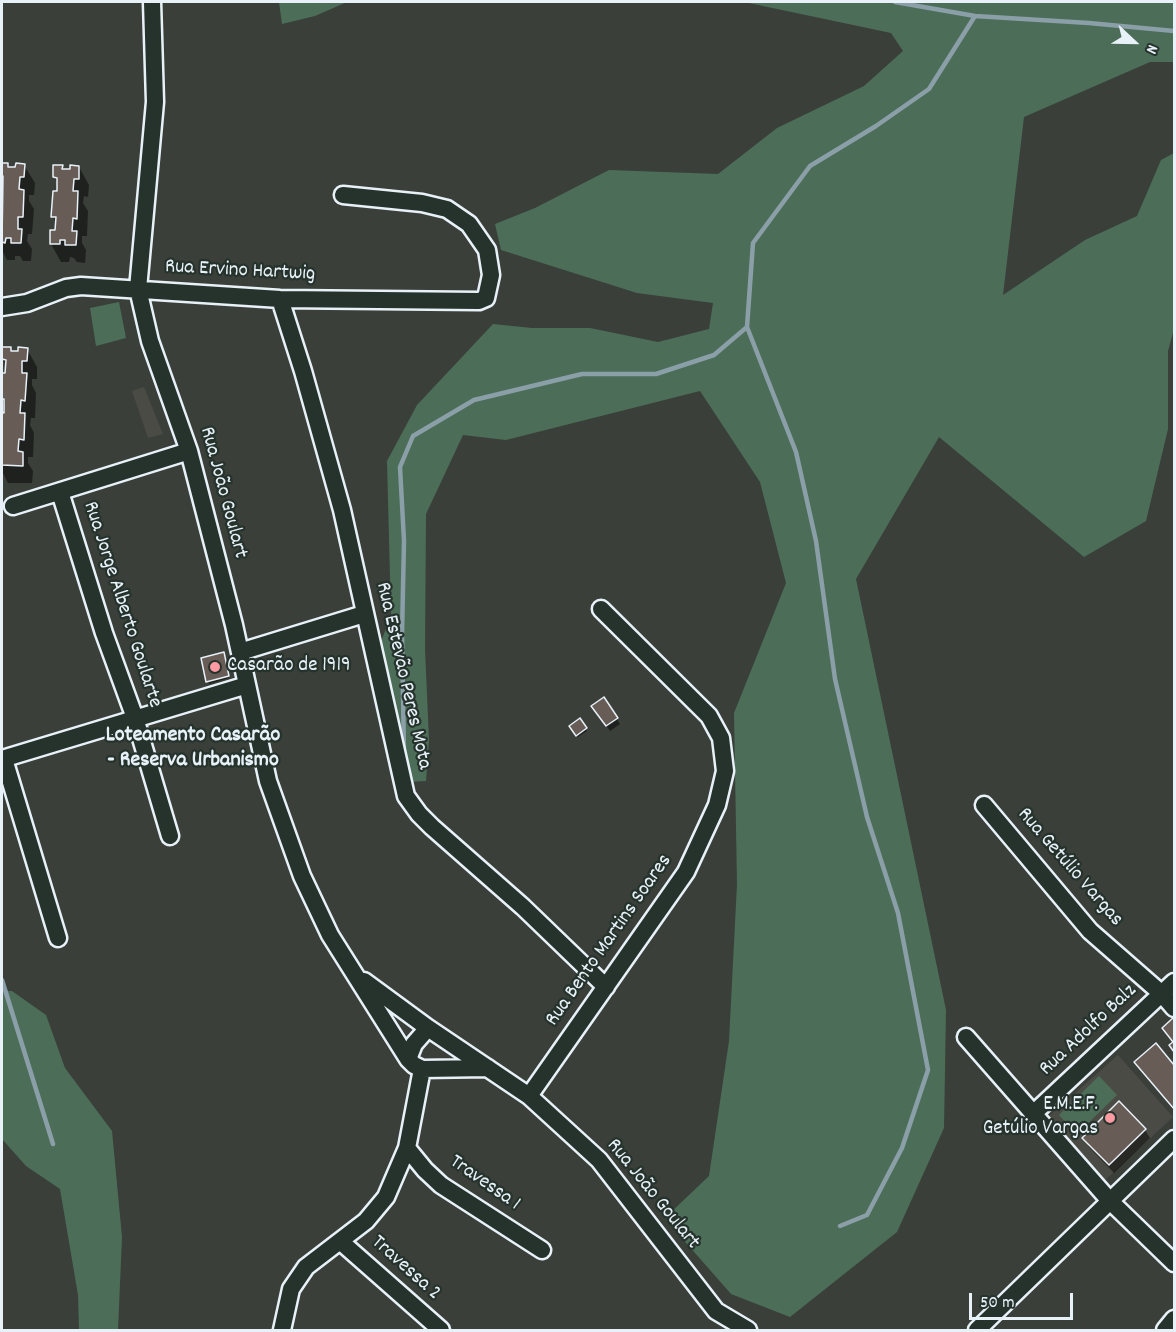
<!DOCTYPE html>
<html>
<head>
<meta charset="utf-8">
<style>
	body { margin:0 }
	#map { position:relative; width:1176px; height:1332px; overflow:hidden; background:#3a3f39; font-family:Dekko,sans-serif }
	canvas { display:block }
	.frame { position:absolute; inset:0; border:3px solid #e8f1f8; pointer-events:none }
	.north { position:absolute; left:1104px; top:12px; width:60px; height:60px; -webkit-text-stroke:4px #26332d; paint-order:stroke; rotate:112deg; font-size:16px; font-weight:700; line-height:24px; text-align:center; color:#e8f1f8 }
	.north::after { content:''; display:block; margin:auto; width:21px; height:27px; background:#e8f1f8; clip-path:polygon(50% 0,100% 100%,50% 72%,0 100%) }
	.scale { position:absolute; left:969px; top:1293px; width:104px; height:27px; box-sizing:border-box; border:3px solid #e8f1f8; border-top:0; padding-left:8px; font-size:18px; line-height:21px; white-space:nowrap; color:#e8f1f8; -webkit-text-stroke:4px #26332d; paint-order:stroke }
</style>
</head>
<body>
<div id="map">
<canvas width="1176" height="1332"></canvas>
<div class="frame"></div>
<div class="north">N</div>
<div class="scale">50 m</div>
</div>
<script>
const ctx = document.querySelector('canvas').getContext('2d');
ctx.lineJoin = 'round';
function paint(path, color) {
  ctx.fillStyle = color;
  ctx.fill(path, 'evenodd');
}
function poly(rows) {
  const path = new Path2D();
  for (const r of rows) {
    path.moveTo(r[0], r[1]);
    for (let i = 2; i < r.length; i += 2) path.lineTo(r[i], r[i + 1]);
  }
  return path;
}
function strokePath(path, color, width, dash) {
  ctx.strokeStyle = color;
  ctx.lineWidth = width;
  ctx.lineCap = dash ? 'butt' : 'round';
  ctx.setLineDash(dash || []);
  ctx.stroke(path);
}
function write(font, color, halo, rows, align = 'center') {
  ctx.font = font + ' Dekko,sans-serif';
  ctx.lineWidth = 4.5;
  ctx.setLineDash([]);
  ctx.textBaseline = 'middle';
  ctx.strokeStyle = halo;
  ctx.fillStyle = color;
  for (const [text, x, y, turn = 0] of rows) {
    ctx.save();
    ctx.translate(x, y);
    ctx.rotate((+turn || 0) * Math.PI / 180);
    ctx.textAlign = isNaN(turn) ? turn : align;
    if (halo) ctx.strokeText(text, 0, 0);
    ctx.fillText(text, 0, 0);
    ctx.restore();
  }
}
const built = poly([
	[144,387,163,434,148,438,132,391],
	[1118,1055,1173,1117,1105,1180,1047,1118]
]);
const green = poly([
	[279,2,347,2,315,16,282,24],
	[744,2,1174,2,1174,62,1150,62,1024,117,1003,295,1085,240,1137,216,1161,160,1174,153,1174,329,1168,351,1168,429,1146,521,1084,557,939,437,856,579,946,1010,944,1128,897,1232,790,1317,731,1294,681,1237,668,1215,709,1176,729,1041,737,884,734,713,786,583,760,482,700,391,506,440,463,435,426,514,425,649,429,740,426,781,408,782,378,650,391,615,387,461,417,405,493,324,532,328,590,328,658,342,709,329,713,303,637,293,501,250,495,224,535,208,609,170,718,174,777,128,864,86,903,51,891,33],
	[119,302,126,338,96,346,90,308],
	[2,991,12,991,46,1015,65,1068,112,1131,122,1237,118,1330,79,1330,78,1295,60,1189,26,1166,2,1139],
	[1099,1076,1117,1095,1077,1134,1059,1115]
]);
const shadow = poly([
	[2,164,8,165,10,168,24,165,35,183,34,195,29,195,29,201,34,209,32,234,28,234,27,241,32,249,31,261,23,261,20,256,15,256,15,260,7,260,2,250,2,191,4,191,4,183,2,178],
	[62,166,64,170,71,171,79,167,89,185,88,197,84,196,83,203,88,211,87,236,82,236,82,243,86,250,85,263,77,262,74,258,70,257,69,262,61,262,51,244,57,232,57,224,53,217,59,185,54,177],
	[10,349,12,352,27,349,37,367,37,379,32,379,32,385,36,393,35,418,31,418,30,425,34,433,33,457,28,457,28,463,33,471,32,483,8,483,2,471,2,452,3,452,4,446,2,443,2,414,5,414,5,406,2,399,2,374,7,374,7,367,3,359],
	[225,656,229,678,209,684,203,659],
	[597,711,617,719,620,724,610,731],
	[580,720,587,731,578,737,571,727],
	[1174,1019,1174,1052,1171,1046,1173,1043,1163,1028],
	[1156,1045,1174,1067,1174,1111,1136,1062],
	[1145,1130,1150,1138,1114,1173,1089,1147,1084,1138]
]);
const stream = poly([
	[895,2,975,16],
	[747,327,796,452,816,541,835,679,867,817,898,913,928,1070,902,1148,867,1215,840,1226],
	[404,755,402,635,404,541,400,467,413,436,474,400,582,374,656,374,714,355,747,327,753,243,810,166,876,126,929,89,975,16,1089,23,1174,31],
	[2,980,53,1144]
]);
const building = poly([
	[2,163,8,163,8,167,15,167,16,163,25,164,24,177,20,177,19,189,24,190,23,217,18,217,18,229,22,229,21,243,11,243,11,238,6,238,5,243,2,242,3,176,2,176,2,163],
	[53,165,63,165,62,169,70,169,70,165,79,166,79,179,74,179,73,191,78,191,77,219,73,218,72,231,77,231,76,245,65,245,65,240,60,240,60,244,50,244,50,230,55,230,56,217,51,217,53,191,57,191,57,178,53,177,53,165],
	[2,347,11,347,11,351,18,351,18,347,28,348,27,361,22,361,22,373,27,373,25,401,21,400,20,413,25,413,24,440,19,439,18,451,23,452,23,466,2,465,2,412,4,413,4,399,2,399,2,373,5,373,6,360,2,359,2,347],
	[224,652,229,676,206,682,201,658,224,652],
	[604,697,618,718,606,726,591,706,604,697],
	[580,718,587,728,576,736,569,726,580,718],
	[1174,1017,1174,1052,1169,1045,1173,1042,1162,1028,1174,1017],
	[1156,1043,1174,1065,1174,1109,1134,1062,1156,1043],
	[1119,1101,1146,1129,1109,1165,1082,1138,1119,1101]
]);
const minor = poly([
	[152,2,155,102,138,289,150,341,189,451,234,625,268,781,302,876,330,935,408,1059,414,1065,422,1069,488,1068],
	[280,299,303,371,342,510,406,796,419,814,432,827,523,907,606,987],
	[2,307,27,303,66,288,81,286,280,299,479,301,486,298,491,275,487,250,469,224,447,209,422,203,343,195],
	[60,492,104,633,135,718,170,836],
	[13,506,189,451],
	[240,652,364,614],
	[2,759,247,685],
	[4,759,58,938],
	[984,805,1090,931,1162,994,1174,1008],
	[364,981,428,1028,529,1096,599,1160,716,1311,748,1330],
	[966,1037,1110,1201,1174,1263],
	[408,1059,414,1044,428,1028],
	[529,1096,686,872,717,805,725,771,721,738,709,716,601,609],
	[1034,1113,1174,982],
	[407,1148,425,1170,441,1185,542,1250],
	[340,1241,441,1330],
	[282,1330,291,1289,306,1267,366,1221,386,1197,407,1148,422,1069],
	[977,1330,1174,1139],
	[1165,1330,1174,1319]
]);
const markers = [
	[215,667,6,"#ff9aa2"],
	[1110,1118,6,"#ff9aa2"]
];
const streetNames = [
	["Rua Ervino Hartwig",240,272,3],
	["Rua João Goulart",222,493,75],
	["Rua Jorge Alberto Goularte",121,605,72],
	["Rua Estevão Peres Mota",402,676,77],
	["Rua Getúlio Vargas",1069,868,49],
	["Rua Bento Martins Soares",610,941,-55],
	["Rua Adolfo Balz",1089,1031,-43],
	["Travessa 1",484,1184,35],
	["Rua João Goulart",652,1195,51],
	["Travessa 2",405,1269,42]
];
const poiNames = [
	["Casarão de 1919",227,667],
	["E.M.E.F.",1098,1106,"right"],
	["Getúlio Vargas",1098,1130,"right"]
];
const neighbourhoodNames = [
	["Loteamento Casarão",193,737],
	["- Reserva Urbanismo",193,762]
];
paint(built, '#4b4b46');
paint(green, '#4c6e58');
paint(shadow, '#0007');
strokePath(stream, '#8b9fa8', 4.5);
paint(building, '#685c56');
strokePath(building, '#e8f1f8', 1.5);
strokePath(minor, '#e8f1f8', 21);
strokePath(minor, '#26332d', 16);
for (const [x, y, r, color] of markers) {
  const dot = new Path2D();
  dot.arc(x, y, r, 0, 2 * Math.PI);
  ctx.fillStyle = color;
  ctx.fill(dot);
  strokePath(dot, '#26332d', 2);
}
write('21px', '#e8f1f8', '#26332d', streetNames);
write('21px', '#e8f1f8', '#26332d', poiNames, 'left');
write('bold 22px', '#e8f1f8', '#26332d', neighbourhoodNames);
</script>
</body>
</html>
